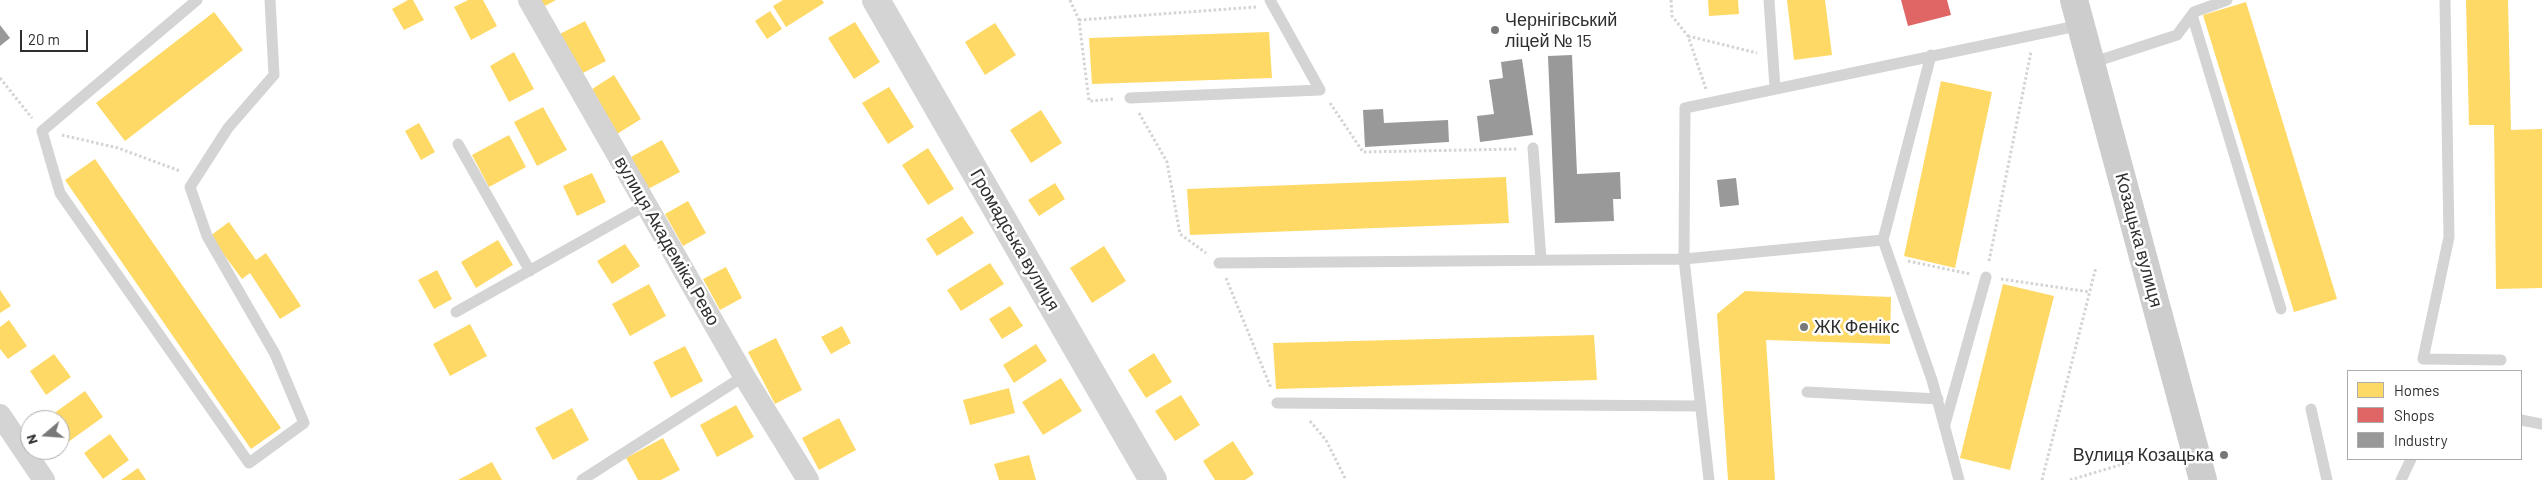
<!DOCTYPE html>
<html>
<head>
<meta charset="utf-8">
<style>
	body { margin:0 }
	#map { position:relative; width:2542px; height:480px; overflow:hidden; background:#fff; font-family:Barlow,sans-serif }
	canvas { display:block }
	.legend { position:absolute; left:2347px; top:370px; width:175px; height:90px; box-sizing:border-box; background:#fff; border:1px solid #acacac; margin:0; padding:6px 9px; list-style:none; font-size:15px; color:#2f2f2f }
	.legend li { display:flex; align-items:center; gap:10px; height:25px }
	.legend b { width:25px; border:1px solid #acacac }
	.north { position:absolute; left:20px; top:410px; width:50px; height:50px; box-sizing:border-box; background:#fff; border:1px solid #acacac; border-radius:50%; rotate:252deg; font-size:14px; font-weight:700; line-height:20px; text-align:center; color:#2f2f2f }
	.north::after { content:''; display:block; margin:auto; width:18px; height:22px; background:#787878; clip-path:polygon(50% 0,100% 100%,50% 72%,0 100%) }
	.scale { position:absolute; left:20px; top:30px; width:68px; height:22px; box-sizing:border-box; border:2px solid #2f2f2f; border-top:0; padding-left:6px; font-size:15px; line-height:18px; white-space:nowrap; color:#2f2f2f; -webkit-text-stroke:4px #fff; paint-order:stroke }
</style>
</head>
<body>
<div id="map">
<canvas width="2542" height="480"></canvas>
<ul class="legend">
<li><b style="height:14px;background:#ffd966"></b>Homes</li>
<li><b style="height:14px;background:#e06666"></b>Shops</li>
<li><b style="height:14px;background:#999"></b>Industry</li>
</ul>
<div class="north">N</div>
<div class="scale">20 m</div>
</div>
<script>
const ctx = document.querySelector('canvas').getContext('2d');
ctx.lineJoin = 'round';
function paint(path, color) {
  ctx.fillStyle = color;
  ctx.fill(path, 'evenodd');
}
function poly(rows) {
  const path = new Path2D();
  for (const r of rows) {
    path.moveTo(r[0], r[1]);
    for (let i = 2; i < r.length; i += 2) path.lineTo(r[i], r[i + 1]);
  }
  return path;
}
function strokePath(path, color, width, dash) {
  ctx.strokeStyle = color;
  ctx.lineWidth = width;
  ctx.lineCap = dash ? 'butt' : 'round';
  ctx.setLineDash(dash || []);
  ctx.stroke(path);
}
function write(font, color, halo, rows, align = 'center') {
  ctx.font = font + ' Barlow,sans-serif';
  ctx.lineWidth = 5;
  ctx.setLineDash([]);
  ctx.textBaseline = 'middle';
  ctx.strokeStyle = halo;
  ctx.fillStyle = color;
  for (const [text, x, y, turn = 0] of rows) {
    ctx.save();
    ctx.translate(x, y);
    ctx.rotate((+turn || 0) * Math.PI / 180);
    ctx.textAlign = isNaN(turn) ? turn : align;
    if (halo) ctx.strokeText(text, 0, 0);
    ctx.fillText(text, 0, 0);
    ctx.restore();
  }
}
const homes = poly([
	[408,0,413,0,424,20,404,30,392,9],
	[468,0,483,0,497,26,471,40,454,7],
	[539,0,556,0,543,7],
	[783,0,822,0,824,3,786,27,773,6],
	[1708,0,1738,0,1739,14,1709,16],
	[1787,0,1825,0,1832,55,1794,60],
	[2466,0,2508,0,2511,130,2542,129,2542,288,2496,289,2494,125,2469,125],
	[2246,2,2337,299,2294,312,2203,15],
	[770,11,782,29,767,39,755,21],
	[214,12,243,50,125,141,96,103],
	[585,21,606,61,579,75,558,35],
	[855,22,880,62,854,79,828,38],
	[995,23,1016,55,985,75,965,42],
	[1269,32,1272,78,1092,84,1089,38],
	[514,52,534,89,509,102,490,66],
	[614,75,641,119,617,134,589,91],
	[1941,81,1992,92,1955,268,1904,256],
	[889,87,914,127,888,144,862,103],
	[543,107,567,150,537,166,514,122],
	[1041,110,1062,143,1031,163,1010,130],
	[419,123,435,152,421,160,405,131],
	[509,135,526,167,489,187,472,155],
	[662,140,680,172,648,189,631,157],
	[928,148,954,189,928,205,902,165],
	[95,159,281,428,251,449,65,180],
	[592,173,606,202,577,216,563,186],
	[1506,177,1509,223,1190,235,1187,189],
	[1055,183,1065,199,1039,216,1028,200],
	[688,201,706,233,683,246,665,214],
	[962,216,974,233,937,256,926,239],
	[229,222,256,260,266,253,301,306,280,319,250,273,242,279,210,236],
	[498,240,513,265,476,288,461,262],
	[625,244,640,266,612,284,597,261],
	[1104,246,1126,281,1092,303,1070,268],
	[990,263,1004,284,961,311,947,290],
	[726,267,742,298,720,310,703,279],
	[437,270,452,299,434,309,418,280],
	[649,284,666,316,630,336,612,304],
	[2003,284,2054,296,2010,470,1960,458],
	[0,290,11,306,0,313],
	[1745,291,1891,297,1890,344,1766,340,1775,480,1728,480,1717,314],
	[1010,306,1023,326,1002,339,989,319],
	[9,320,27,346,8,359,0,349,0,327],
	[470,324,487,356,450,376,433,344],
	[842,326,851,343,831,354,821,337],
	[1594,335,1597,380,1276,389,1273,343],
	[776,338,802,390,775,404,748,352],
	[1036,344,1047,361,1014,383,1003,365],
	[685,346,703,381,671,398,653,362],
	[1154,353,1172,382,1146,398,1128,370],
	[54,354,71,377,46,395,30,371],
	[1061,378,1082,411,1043,435,1022,402],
	[1009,388,1015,413,970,425,963,400],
	[85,391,103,417,64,445,60,439,60,420,46,419],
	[1181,395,1200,425,1175,441,1155,411],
	[736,405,754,437,717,457,700,425],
	[572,408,589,440,553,460,535,428],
	[839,418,856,450,819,470,802,438],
	[110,434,129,460,103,479,84,453],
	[663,438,680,470,661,480,638,480,626,458],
	[1233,441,1254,474,1245,480,1215,480,1203,461],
	[1029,455,1036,480,999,480,994,464],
	[492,462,502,480,458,480],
	[138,468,146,480,121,480]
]);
const shops = poly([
	[1901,0,1947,0,1951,15,1908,26]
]);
const industry = poly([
	[0,25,10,38,0,46],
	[1572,55,1577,174,1620,172,1621,199,1613,199,1614,221,1555,223,1548,56],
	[1522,59,1533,135,1480,142,1477,116,1494,114,1489,80,1503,78,1501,62],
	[1383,109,1384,123,1448,120,1449,142,1365,147,1363,110],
	[1736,178,1739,205,1720,207,1717,180]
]);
const path = poly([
	[1070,0,1079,20,1089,101,1114,99],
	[1671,0,1672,16,1688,36,1706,89],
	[1079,20,1256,7],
	[1688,36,1757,53],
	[0,78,32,118],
	[1330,103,1363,152,1518,149],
	[1139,113,1167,162,1180,234,1206,253],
	[62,135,118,148,180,171],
	[1908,261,1970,274],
	[1989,261,2031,52],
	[1226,278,1271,388],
	[2001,279,2090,292],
	[1310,421,1326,440,1346,480],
	[2042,480,2096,267],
	[2070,480,2150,456]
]);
const service = poly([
	[197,0,42,131,60,193,249,463,304,423,275,354,207,236,190,187,228,128,274,75,270,0],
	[1769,0,1775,88],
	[2445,0,2449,237,2423,359,2501,360],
	[2192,15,2281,309],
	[2091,63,2177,35,2194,12,2227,0],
	[1130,98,1320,90,1270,0],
	[458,144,530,271],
	[1533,148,1541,260],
	[1883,240,1932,380,1959,480],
	[1219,263,1684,259,1883,240,1931,55],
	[456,312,646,205],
	[1807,392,1938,399],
	[1277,403,1701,406],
	[2311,409,2327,480],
	[2521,420,2542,424],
	[1945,424,1986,277],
	[582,480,744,376],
	[1709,480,1684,259,1685,108,2081,25],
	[2401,480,2411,459]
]);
const minor = poly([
	[529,0,744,376,808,480],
	[0,415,44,480]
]);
const tertiary = poly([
	[876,0,1153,480]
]);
const secondary = poly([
	[2074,0,2203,480]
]);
const markers = [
	[1495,30,5,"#787878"],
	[1804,327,5,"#787878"],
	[2224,455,5,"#787878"]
];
const poiNames = [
	["Чернігівський",1505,20],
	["ліцей № 15",1505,41],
	["ЖК Фенікс",1814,327],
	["Вулиця Козацька",2214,455,"right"]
];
const streetNames = [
	["Громадська вулиця",1015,240,60],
	["Козацька вулиця",2139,240,75],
	["вулиця Академіка Рево",667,241,60]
];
paint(homes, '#ffd966');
paint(shops, '#e06666');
paint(industry, '#999');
strokePath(path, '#d4d4d4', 3, [2.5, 2.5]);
strokePath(service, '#d4d4d4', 11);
strokePath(minor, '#d4d4d4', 22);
strokePath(tertiary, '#d4d4d4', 28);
strokePath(secondary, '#cdcdcd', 28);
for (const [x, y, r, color] of markers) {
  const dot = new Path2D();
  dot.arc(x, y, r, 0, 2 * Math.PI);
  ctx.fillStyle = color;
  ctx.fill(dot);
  strokePath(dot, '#fff', 2);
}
write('18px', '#2f2f2f', '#fff', poiNames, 'left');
write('18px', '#2f2f2f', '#fff', streetNames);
</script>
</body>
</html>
